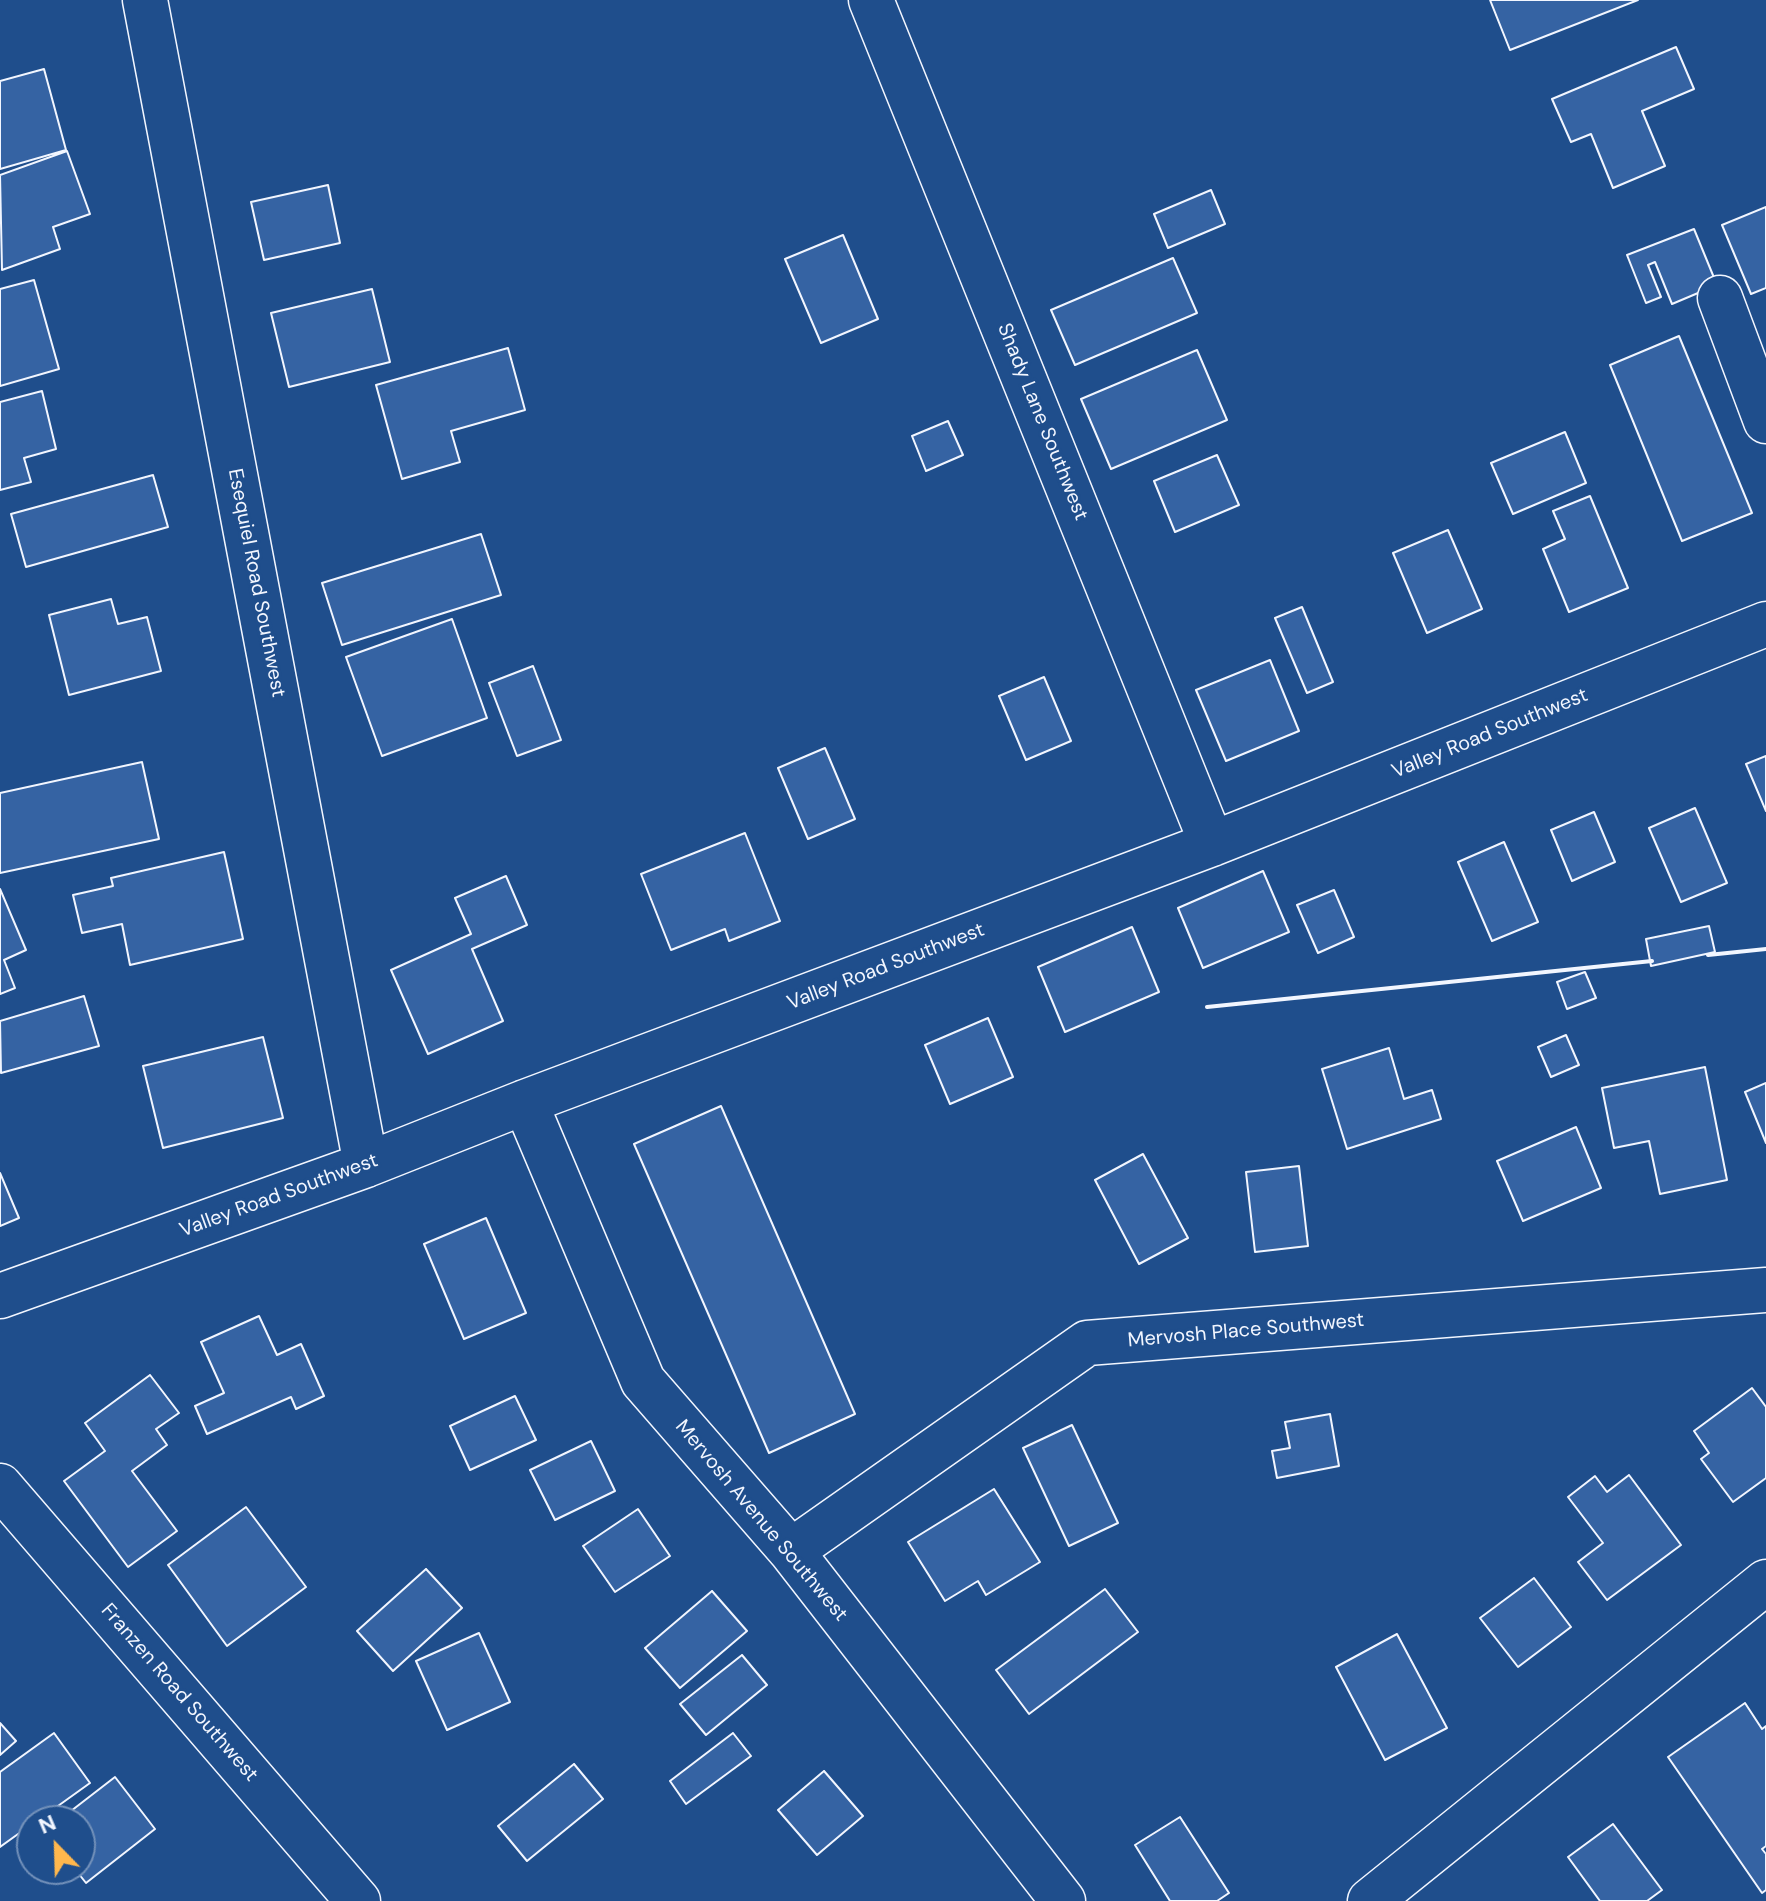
<!DOCTYPE html>
<html>
<head>
<meta charset="utf-8">
<style>
	body { margin:0 }
	#map { position:relative; width:1766px; height:1901px; overflow:hidden; background:#1f4e8c; font-family:"DM Sans",sans-serif }
	canvas { display:block }
	.north { position:absolute; left:16px; top:1805px; width:80px; height:80px; box-sizing:border-box; background:#1f4e8c; border:2px solid #7391ba; border-radius:50%; rotate:337deg; font-size:22px; font-weight:700; line-height:32px; text-align:center; color:#f2f6ff }
	.north::after { content:''; display:block; margin:auto; width:28px; height:36px; background:#ffb74d; clip-path:polygon(50% 0,100% 100%,50% 72%,0 100%) }
</style>
</head>
<body>
<div id="map">
<canvas width="1766" height="1901"></canvas>
<div class="north">N</div>
</div>
<script>
const ctx = document.querySelector('canvas').getContext('2d');
ctx.lineJoin = 'round';
function paint(path, color) {
  ctx.fillStyle = color;
  ctx.fill(path, 'evenodd');
}
function poly(rows) {
  const path = new Path2D();
  for (const r of rows) {
    path.moveTo(r[0], r[1]);
    for (let i = 2; i < r.length; i += 2) path.lineTo(r[i], r[i + 1]);
  }
  return path;
}
function strokePath(path, color, width, dash) {
  ctx.strokeStyle = color;
  ctx.lineWidth = width;
  ctx.lineCap = dash ? 'butt' : 'round';
  ctx.setLineDash(dash || []);
  ctx.stroke(path);
}
function write(font, color, halo, rows, align = 'center') {
  ctx.font = font + ' "DM Sans",sans-serif';
  ctx.lineWidth = 6;
  ctx.setLineDash([]);
  ctx.textBaseline = 'middle';
  ctx.strokeStyle = halo;
  ctx.fillStyle = color;
  for (const [text, x, y, turn = 0] of rows) {
    ctx.save();
    ctx.translate(x, y);
    ctx.rotate((+turn || 0) * Math.PI / 180);
    ctx.textAlign = isNaN(turn) ? turn : align;
    if (halo) ctx.strokeText(text, 0, 0);
    ctx.fillText(text, 0, 0);
    ctx.restore();
  }
}
const building = poly([
	[1490,0,1638,0,1510,50,1490,0],
	[1676,47,1694,89,1642,111,1665,166,1613,188,1591,134,1571,142,1552,99,1676,47],
	[44,69,66,150,0,169,0,81,44,69],
	[67,151,90,214,53,227,60,249,2,270,0,175,67,151],
	[328,185,340,243,264,260,251,202,328,185],
	[1211,190,1225,224,1168,248,1154,214,1211,190],
	[1766,207,1766,288,1751,294,1722,225,1766,207],
	[1694,229,1717,285,1672,304,1655,262,1648,265,1661,297,1646,303,1627,255,1694,229],
	[843,235,878,319,821,343,785,259,843,235],
	[1173,258,1197,313,1075,365,1051,310,1173,258],
	[34,280,59,369,0,386,0,289,34,280],
	[372,289,390,362,289,387,271,313,372,289],
	[1679,336,1752,513,1682,541,1610,365,1679,336],
	[508,348,525,410,451,431,460,462,402,479,376,385,508,348],
	[1197,350,1227,420,1111,469,1081,399,1197,350],
	[42,391,56,449,24,458,31,482,0,490,0,402,42,391],
	[948,421,963,455,926,471,912,436,948,421],
	[1565,432,1586,483,1513,514,1491,463,1565,432],
	[1217,455,1239,505,1175,532,1154,481,1217,455],
	[153,475,168,527,26,567,11,514,153,475],
	[1590,496,1628,588,1569,612,1543,549,1565,539,1553,511,1590,496],
	[1448,530,1482,609,1427,633,1393,553,1448,530],
	[481,534,501,595,342,645,322,583,481,534],
	[111,599,118,624,147,617,161,671,69,695,49,615,111,599],
	[1302,607,1333,682,1307,693,1275,618,1302,607],
	[452,619,487,718,382,756,346,657,452,619],
	[1270,660,1299,731,1226,761,1196,690,1270,660],
	[533,666,561,740,517,756,489,683,533,666],
	[1044,677,1071,741,1026,760,999,696,1044,677],
	[825,748,855,819,808,839,778,768,825,748],
	[1766,756,1766,811,1746,764,1766,756],
	[142,762,159,839,0,873,0,793,142,762],
	[1695,808,1727,883,1681,902,1649,828,1695,808],
	[1594,812,1615,862,1572,881,1551,830,1594,812],
	[745,833,780,921,729,941,725,929,671,950,641,874,745,833],
	[1504,842,1538,922,1492,941,1458,862,1504,842],
	[224,852,243,939,130,965,122,924,82,933,73,895,113,886,111,878,224,852],
	[1263,871,1289,932,1203,968,1178,908,1263,871],
	[506,876,527,925,472,949,503,1021,428,1054,391,970,471,934,455,898,506,876],
	[0,889,26,950,4,960,15,988,0,994,0,889],
	[1334,890,1354,937,1318,953,1297,905,1334,890],
	[1709,926,1715,952,1651,966,1646,939,1709,926],
	[1132,927,1159,992,1065,1032,1038,967,1132,927],
	[1585,972,1596,998,1567,1009,1557,982,1585,972],
	[84,996,99,1046,1,1073,0,1021,84,996],
	[988,1018,1013,1077,950,1104,925,1045,988,1018],
	[1566,1035,1579,1065,1551,1077,1538,1047,1566,1035],
	[263,1037,283,1118,163,1148,143,1066,263,1037],
	[1389,1048,1404,1099,1432,1090,1441,1119,1347,1149,1322,1069,1389,1048],
	[1705,1067,1727,1180,1660,1194,1649,1141,1614,1148,1602,1088,1705,1067],
	[1766,1083,1766,1143,1745,1092,1766,1083],
	[721,1106,855,1414,769,1453,634,1144,721,1106],
	[1576,1127,1601,1188,1523,1221,1497,1161,1576,1127],
	[1143,1154,1188,1238,1139,1264,1095,1180,1143,1154],
	[1299,1166,1308,1246,1255,1252,1246,1172,1299,1166],
	[0,1173,19,1218,0,1226,0,1173],
	[486,1218,526,1313,464,1339,424,1244,486,1218],
	[259,1316,277,1355,301,1344,324,1396,296,1409,291,1397,207,1434,195,1406,224,1393,201,1342,259,1316],
	[150,1375,179,1413,156,1429,167,1445,132,1471,177,1531,128,1567,64,1481,105,1451,85,1423,150,1375],
	[1752,1388,1766,1407,1766,1478,1733,1502,1701,1459,1709,1453,1694,1431,1752,1388],
	[515,1396,536,1440,470,1470,450,1426,515,1396],
	[1330,1414,1339,1466,1277,1478,1272,1451,1290,1448,1285,1422,1330,1414],
	[1072,1425,1118,1523,1069,1546,1023,1448,1072,1425],
	[591,1441,615,1491,555,1520,530,1470,591,1441],
	[1629,1475,1681,1545,1607,1600,1578,1562,1603,1543,1568,1497,1595,1476,1607,1492,1629,1475],
	[994,1489,1040,1562,986,1595,978,1581,945,1601,908,1542,994,1489],
	[246,1507,306,1587,227,1646,168,1565,246,1507],
	[638,1509,670,1556,615,1592,583,1546,638,1509],
	[426,1569,462,1608,393,1671,357,1631,426,1569],
	[1534,1578,1571,1627,1518,1667,1480,1618,1534,1578],
	[1105,1589,1138,1632,1029,1714,996,1670,1105,1589],
	[712,1591,747,1631,680,1688,645,1648,712,1591],
	[479,1633,510,1702,447,1730,416,1661,479,1633],
	[1397,1634,1447,1728,1385,1760,1336,1667,1397,1634],
	[742,1655,767,1685,706,1735,680,1704,742,1655],
	[1745,1703,1762,1729,1766,1726,1766,1846,1762,1849,1766,1854,1766,1890,1762,1893,1668,1757,1745,1703],
	[0,1723,16,1741,0,1755,0,1723],
	[54,1733,90,1783,37,1821,32,1821,32,1824,0,1847,0,1772,54,1733],
	[733,1733,751,1756,686,1804,670,1781,733,1733],
	[574,1764,603,1799,527,1861,498,1826,574,1764],
	[824,1771,863,1816,817,1855,778,1810,824,1771],
	[115,1777,155,1829,86,1883,75,1869,80,1869,80,1821,58,1821,115,1777],
	[1180,1817,1229,1893,1217,1901,1170,1901,1135,1845,1180,1817],
	[1613,1824,1662,1890,1647,1901,1600,1901,1568,1857,1613,1824]
]);
const minor = poly([
	[145,0,366,1165],
	[871,0,1212,844],
	[1720,298,1766,421],
	[525,1102,643,1381,791,1551,1063,1901],
	[0,1296,366,1165,525,1102,1212,844,1766,624],
	[0,1486,358,1901],
	[791,1551,1087,1343,1766,1290],
	[1370,1901,1766,1582]
]);
const wall = poly([
	[1708,955,1766,949],
	[1207,1007,1652,961]
]);
const streetNames = [
	["Shady Lane Southwest",1042,422,68],
	["Esequiel Road Southwest",256,583,79],
	["Valley Road Southwest",1490,734,-22],
	["Valley Road Southwest",886,967,-21],
	["Valley Road Southwest",279,1196,-20],
	["Mervosh Place Southwest",1246,1331,-5],
	["Mervosh Avenue Southwest",761,1521,50],
	["Franzen Road Southwest",179,1693,49]
];
paint(building, '#3563a3');
strokePath(building, '#f2f6ff', 2);
strokePath(minor, '#f2f6ff', 47);
strokePath(minor, '#1f4e8c', 44);
strokePath(wall, '#f2f6ff', 4);
write('20px', '#f2f6ff', '#1f4e8c', streetNames);
</script>
</body>
</html>
